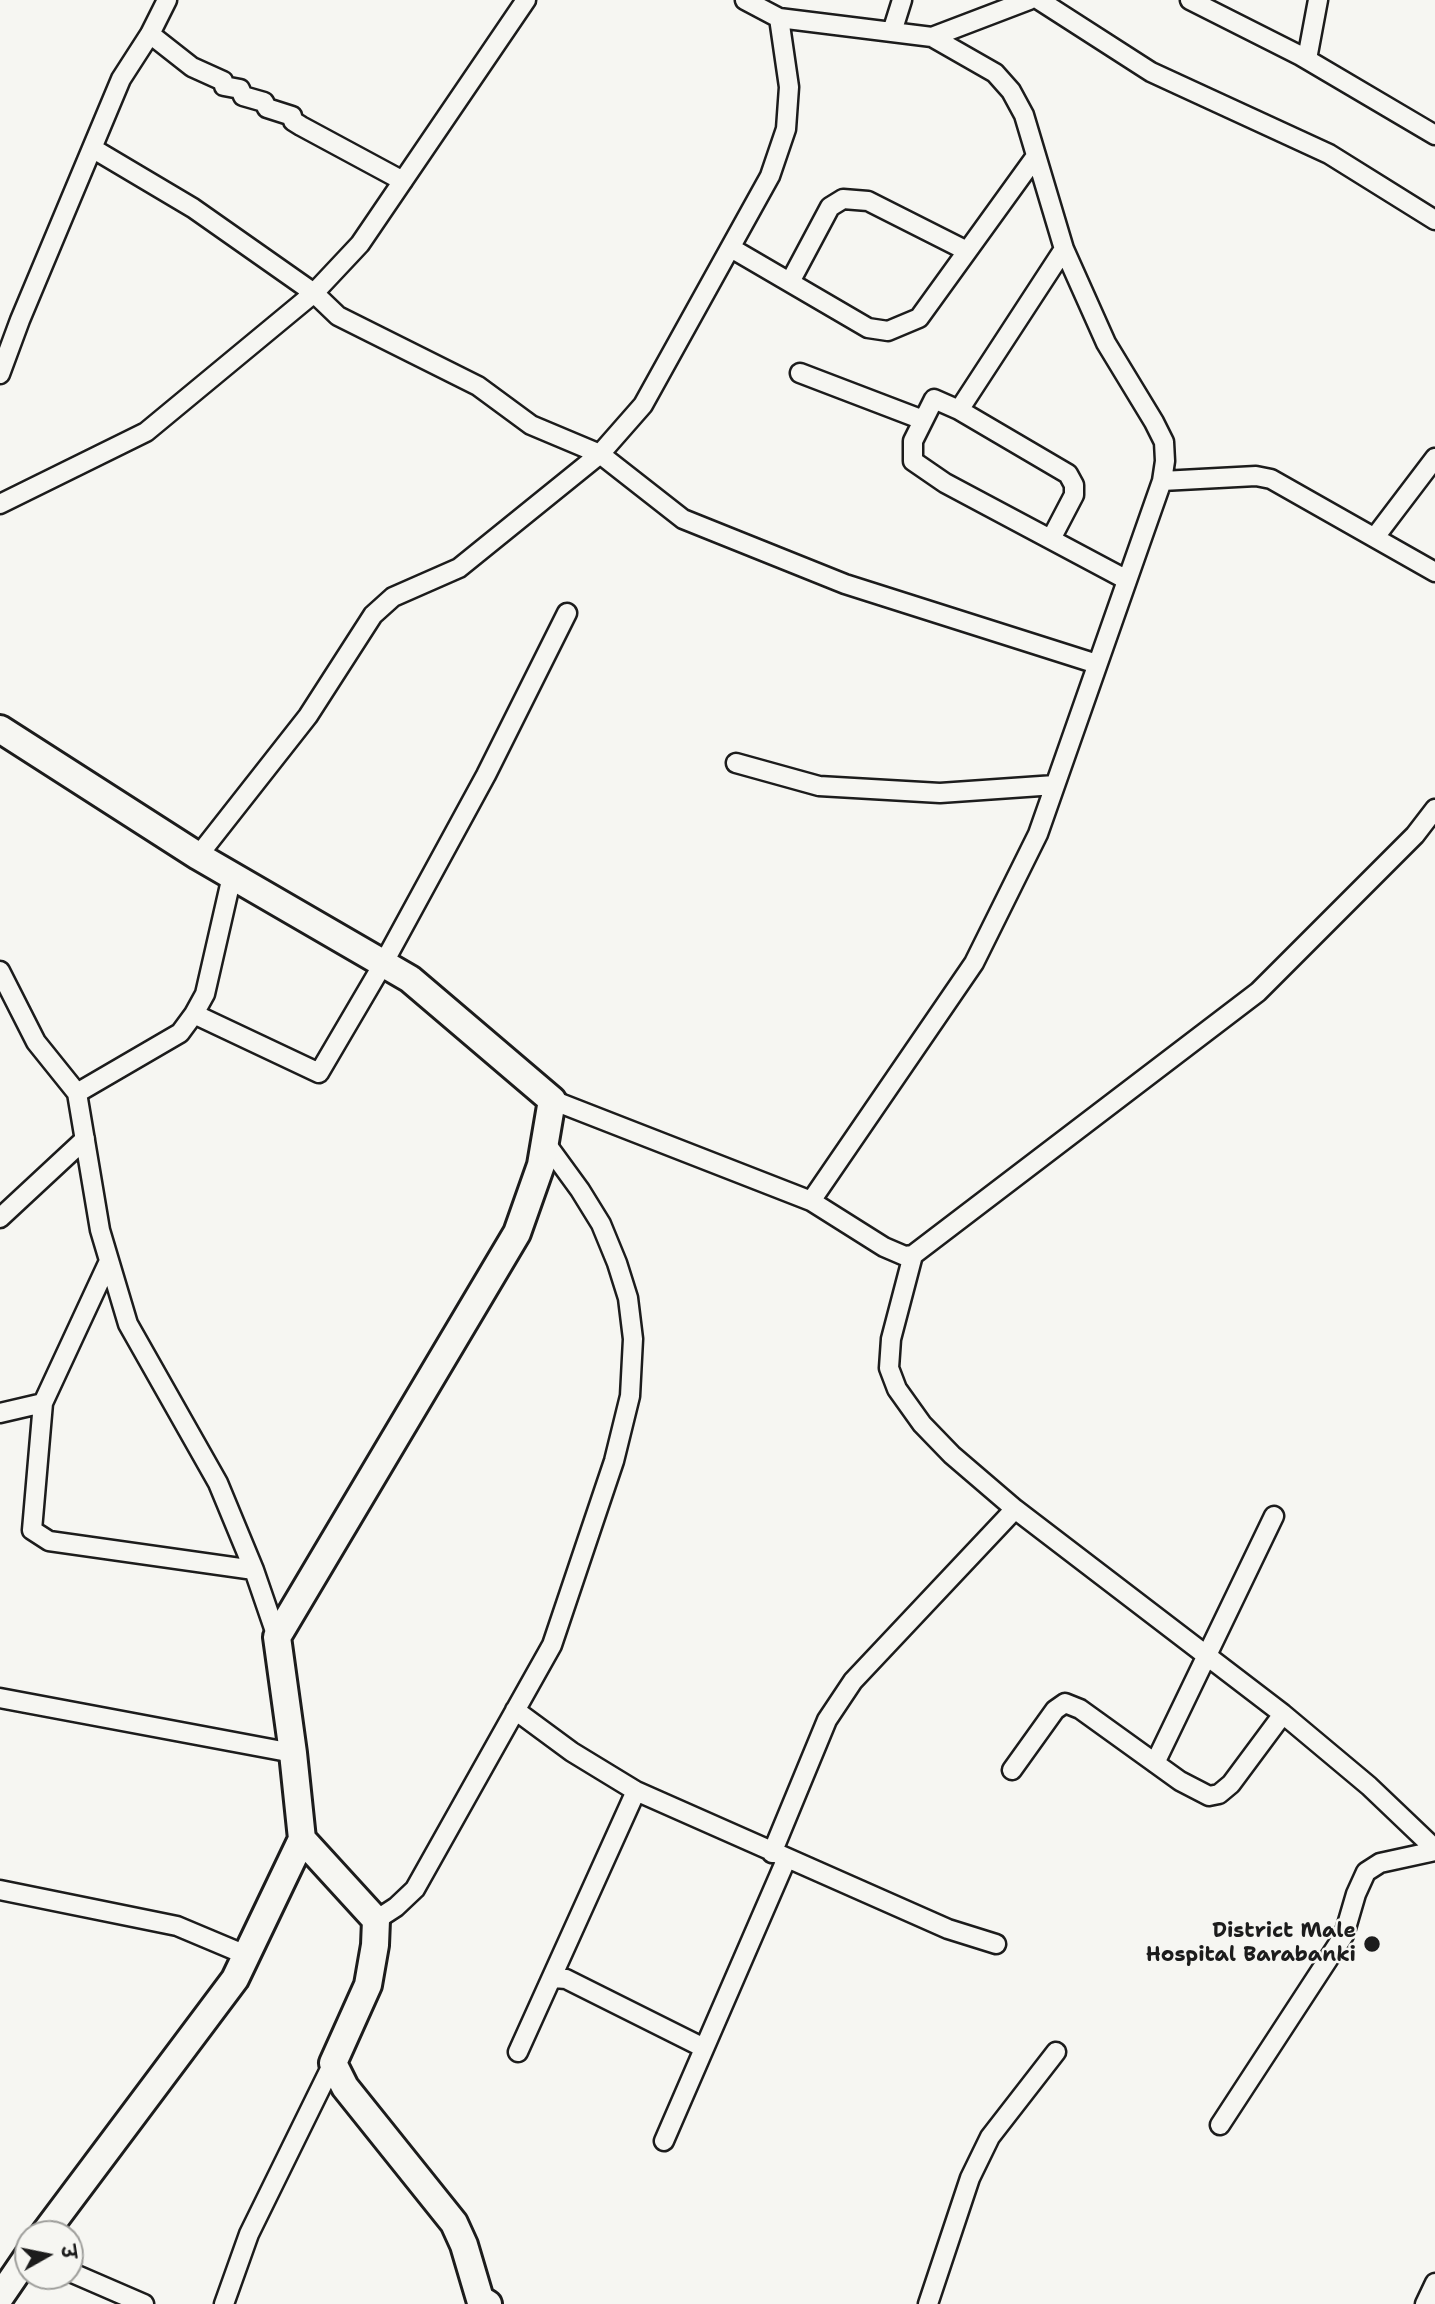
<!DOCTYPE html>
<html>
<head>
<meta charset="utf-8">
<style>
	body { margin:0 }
	#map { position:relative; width:1435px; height:2304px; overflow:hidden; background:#f6f6f2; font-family:"Shantell Sans","Playpen Sans Deva",sans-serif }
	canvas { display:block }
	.north { position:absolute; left:14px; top:2220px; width:70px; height:70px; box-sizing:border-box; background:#f6f6f2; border:2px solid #9f9f9c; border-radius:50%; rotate:81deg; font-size:19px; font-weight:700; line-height:28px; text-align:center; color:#1c1c1c }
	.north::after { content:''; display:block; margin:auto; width:24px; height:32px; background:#1c1c1c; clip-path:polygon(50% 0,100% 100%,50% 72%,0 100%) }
</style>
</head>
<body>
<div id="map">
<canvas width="1435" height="2304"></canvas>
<div class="north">उ</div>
</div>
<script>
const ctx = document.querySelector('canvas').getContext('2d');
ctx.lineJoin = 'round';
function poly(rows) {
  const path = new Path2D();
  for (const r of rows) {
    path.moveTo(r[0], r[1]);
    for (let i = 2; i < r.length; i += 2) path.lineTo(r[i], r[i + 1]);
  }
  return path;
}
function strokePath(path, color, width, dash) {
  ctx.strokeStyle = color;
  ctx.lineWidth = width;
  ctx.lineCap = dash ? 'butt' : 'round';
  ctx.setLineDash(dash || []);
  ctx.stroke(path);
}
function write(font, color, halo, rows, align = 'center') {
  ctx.font = font + ' "Shantell Sans",sans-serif';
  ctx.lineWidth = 5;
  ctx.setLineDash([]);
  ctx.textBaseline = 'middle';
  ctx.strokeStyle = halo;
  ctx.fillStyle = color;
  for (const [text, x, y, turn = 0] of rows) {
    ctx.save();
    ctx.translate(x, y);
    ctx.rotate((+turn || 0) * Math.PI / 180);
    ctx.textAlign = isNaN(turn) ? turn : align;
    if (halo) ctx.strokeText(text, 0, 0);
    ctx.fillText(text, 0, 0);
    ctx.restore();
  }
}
const street = poly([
	[1039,0,1151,72,1329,154,1435,220],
	[1190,0,1301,56,1435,135],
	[779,18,932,37,995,73,1011,91,1024,115,1064,249,1106,343,1154,422,1164,442,1165,461,1162,481,1256,476,1271,479,1435,572],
	[892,32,902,0],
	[150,34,192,67,223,81,224,86,240,89,243,96,264,102,267,108,292,116,293,121,301,126,403,181],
	[932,37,1029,0],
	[1307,59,1318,0],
	[92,148,193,208,314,293,338,316,478,386,531,425,600,454,683,519,845,584,1097,664],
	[731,248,868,328,888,331,919,318,1036,156],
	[1064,249,959,410,934,399,913,441,913,461,945,483,1127,580],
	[790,282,830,207,843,199,868,201,967,251],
	[800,373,923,420],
	[0,374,20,320,121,79,150,34,167,0],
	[959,410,1068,474,1074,485,1074,495,1051,539],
	[0,504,146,432,314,293,360,244,526,0],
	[1375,537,1435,458],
	[736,763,819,786,940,793,1055,785],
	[198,856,308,716,373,615,393,597,459,568,600,454,643,405,770,176,786,129,789,87,779,18,745,0],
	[0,971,36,1042,77,1093,100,1230,128,1324,218,1483,254,1570,277,1637],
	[194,1014,319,1073,383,964,486,775,567,613],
	[77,1093,180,1033,194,1014,205,994,232,876],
	[552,1100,811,1201,884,1247,905,1256,913,1255,1258,992,1415,835,1435,809],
	[811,1201,974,963,1038,834,1162,481],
	[0,1218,85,1139],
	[913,1255,891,1339,889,1368,897,1389,922,1424,952,1455,1015,1509,1283,1714,1369,1786,1435,1849],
	[109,1261,43,1403,32,1530,49,1541,254,1570],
	[0,1413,43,1403],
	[0,1698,293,1753],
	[515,1710,572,1752,636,1791,948,1929,996,1944],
	[1155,1763,1274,1516],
	[1012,1770,1055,1710,1065,1703,1080,1709,1180,1781,1209,1796,1219,1794,1231,1784,1283,1714],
	[772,1853,827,1720,853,1681,1015,1509],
	[0,1890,177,1926,246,1955],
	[376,1920,396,1907,415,1889,552,1645,614,1461,630,1396,633,1339,628,1298,617,1263,601,1224,580,1190,545,1142],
	[554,1978,566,1979,704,2048],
	[518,2052,636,1791],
	[1220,2125,1344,1935,1356,1894,1366,1872,1380,1863,1435,1851],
	[664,2141,786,1860],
	[70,2272,144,2304],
	[224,2304,249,2234,333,2063],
	[928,2304,970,2178,990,2137,1056,2052],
	[1425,2304,1435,2283]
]);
const secondary = poly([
	[0,729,198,856,410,979,552,1100,541,1165,517,1233,277,1637,293,1753,302,1839,235,1979,44,2234],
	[302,1839,376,1920,375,1945,368,1985,333,2063,345,2087,454,2223,464,2245,480,2299,488,2304],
	[0,2297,28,2256]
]);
const markers = [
	[1372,1944,9,"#1c1c1c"]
];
const poiNames = [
	["District Male",1356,1932],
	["Hospital Barabanki",1356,1956]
];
strokePath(street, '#1c1c1c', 23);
strokePath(secondary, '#1c1c1c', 32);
strokePath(street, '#f6f6f2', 18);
strokePath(secondary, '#f6f6f2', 26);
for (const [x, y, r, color] of markers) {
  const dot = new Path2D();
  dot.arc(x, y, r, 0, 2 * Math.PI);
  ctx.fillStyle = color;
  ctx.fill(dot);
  strokePath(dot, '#f6f6f2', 2.5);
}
write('bold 21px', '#1c1c1c', '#f6f6f2', poiNames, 'right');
</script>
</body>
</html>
